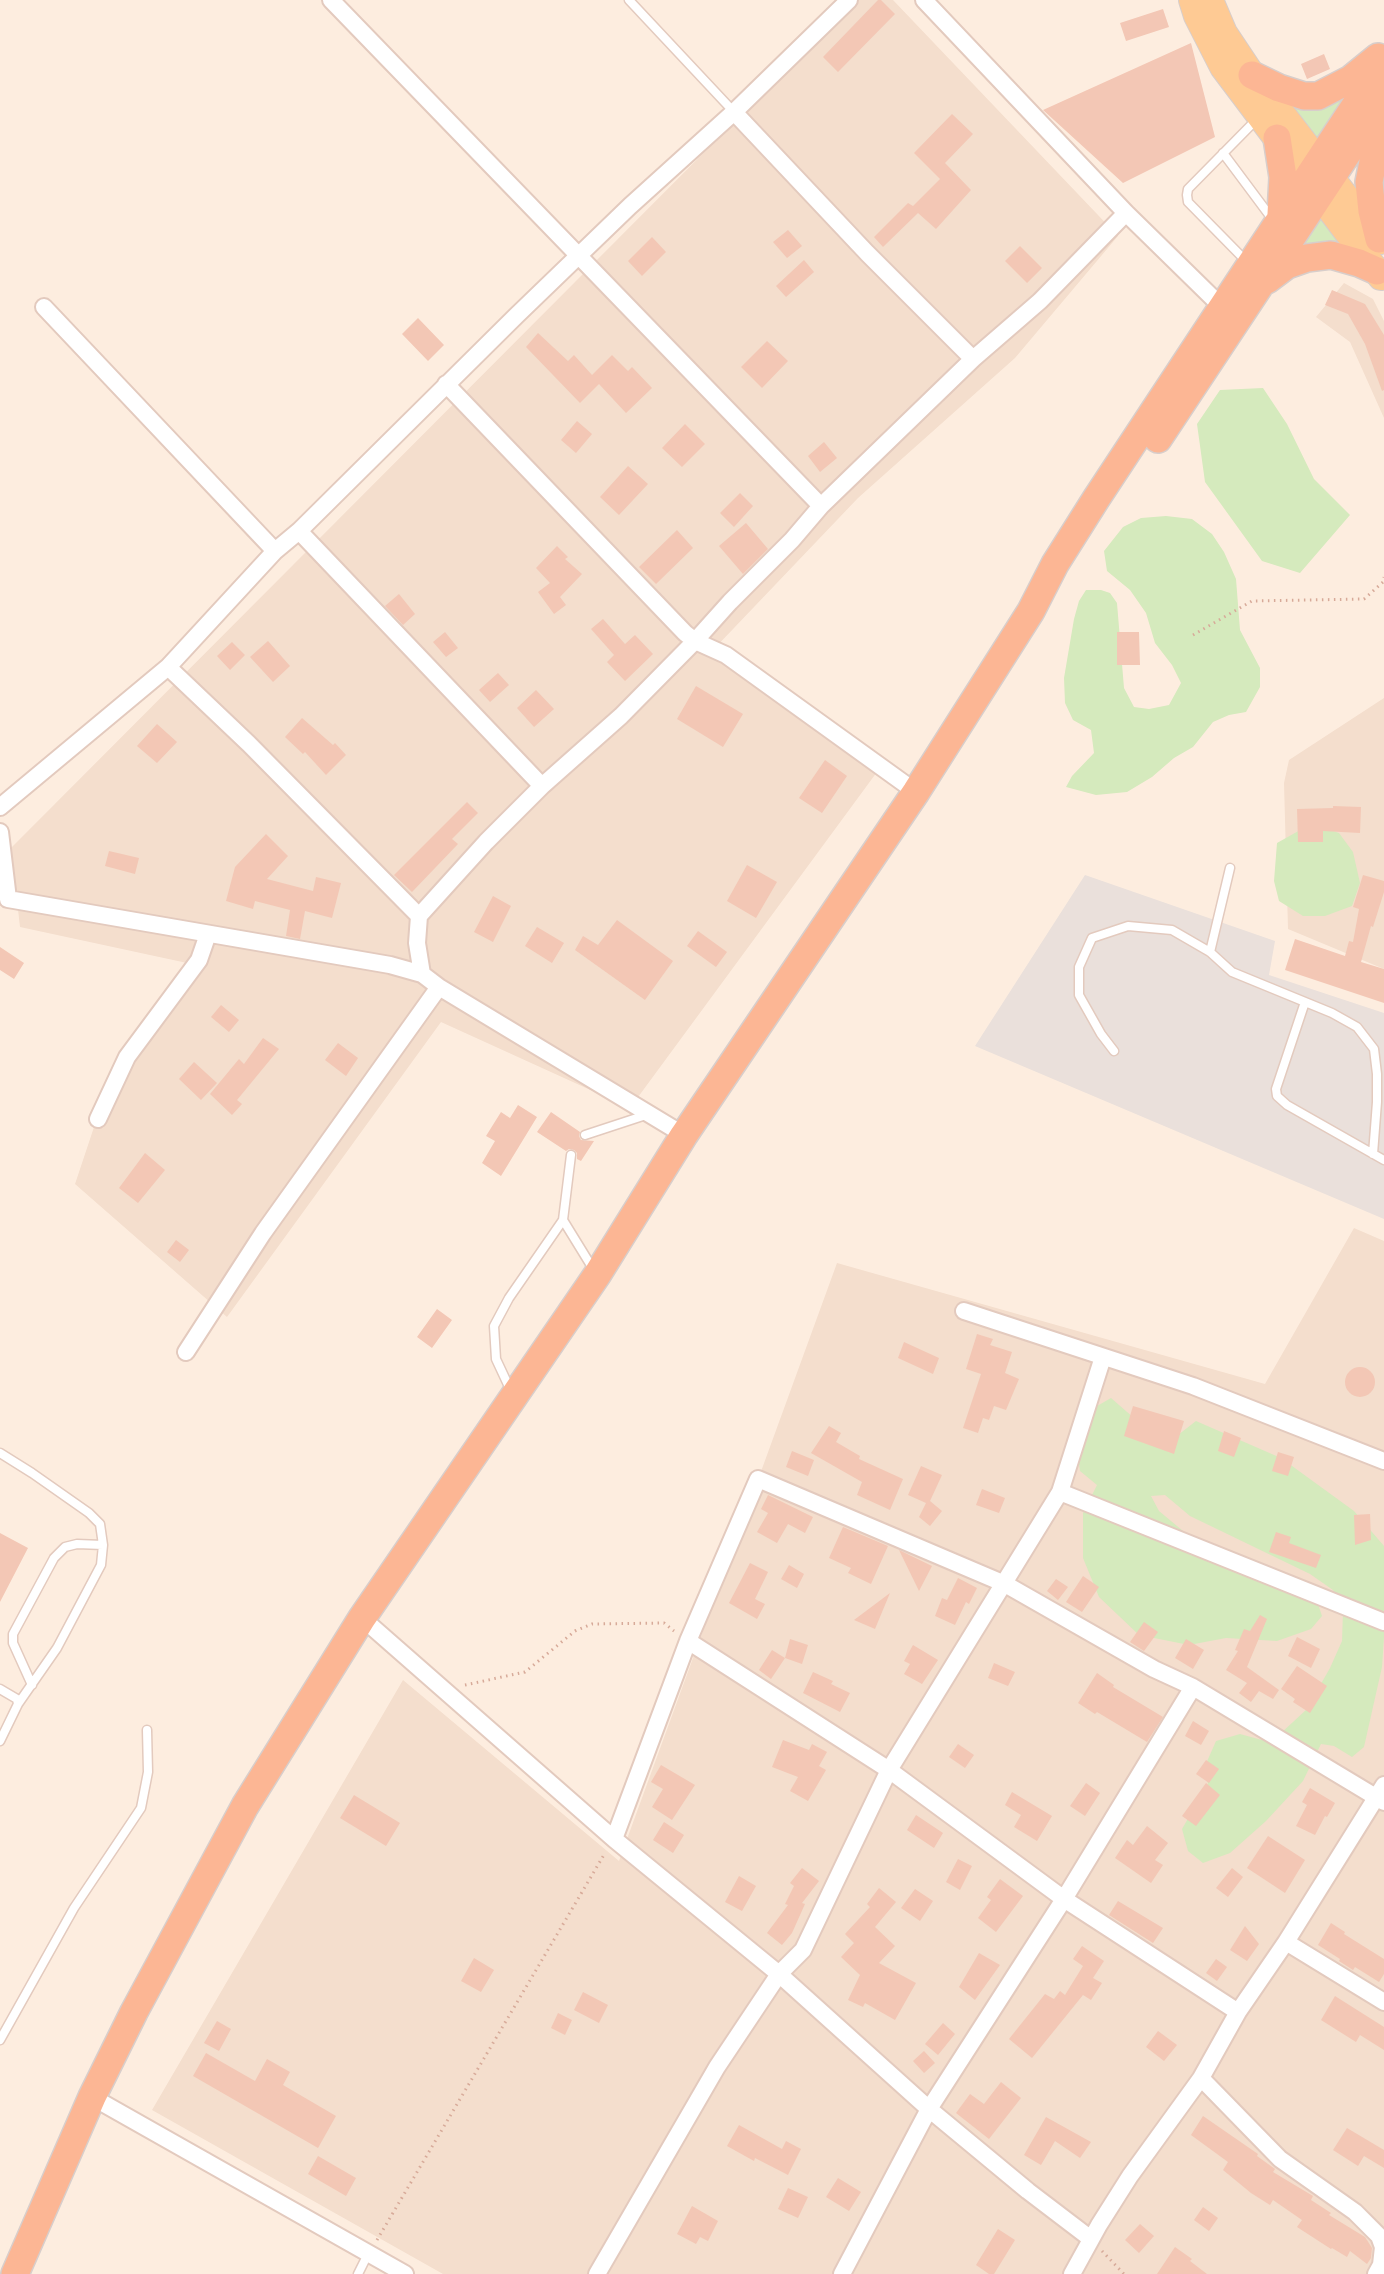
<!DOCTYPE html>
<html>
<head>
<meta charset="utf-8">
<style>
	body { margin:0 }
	canvas { display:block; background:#fdeddf }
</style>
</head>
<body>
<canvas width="1384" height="2274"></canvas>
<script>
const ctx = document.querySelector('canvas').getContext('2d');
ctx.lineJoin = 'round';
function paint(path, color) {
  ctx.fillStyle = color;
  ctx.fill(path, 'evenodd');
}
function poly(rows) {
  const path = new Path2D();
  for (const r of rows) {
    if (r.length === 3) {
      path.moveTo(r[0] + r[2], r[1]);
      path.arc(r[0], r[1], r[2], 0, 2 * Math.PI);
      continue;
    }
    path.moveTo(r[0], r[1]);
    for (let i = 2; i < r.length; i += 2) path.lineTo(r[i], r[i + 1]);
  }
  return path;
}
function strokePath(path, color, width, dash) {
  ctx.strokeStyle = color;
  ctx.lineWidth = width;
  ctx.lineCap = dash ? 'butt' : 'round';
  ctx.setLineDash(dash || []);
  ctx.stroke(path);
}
const residential = poly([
	[856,0,893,0,1118,236,1015,358,858,498,713,650,877,772,630,1108,441,1022,227,1317,75,1184,105,1094,201,966,20,927,11,848],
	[1344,283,1373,299,1384,321,1384,418,1350,342,1316,317],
	[1384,698,1384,969,1288,929,1284,783,1289,760],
	[1354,1228,1384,1241,1384,2274,443,2274,152,2110,403,1680,619,1861,837,1263,1265,1384]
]);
const industrial = poly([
	[1085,875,1275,941,1269,975,1384,1013,1384,1219,975,1046]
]);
const green = poly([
	[1347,97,1316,142,1284,99,1330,104],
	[1324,213,1355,254,1300,251],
	[1263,388,1287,424,1314,479,1350,515,1300,573,1262,561,1205,482,1197,424,1220,390],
	[1166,516,1192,519,1212,534,1224,552,1236,579,1240,630,1260,668,1260,687,1246,712,1229,715,1213,722,1193,747,1174,758,1152,777,1127,792,1096,795,1066,787,1072,776,1094,753,1091,730,1073,720,1065,703,1064,678,1074,619,1079,601,1086,590,1101,590,1110,593,1117,603,1124,688,1134,707,1149,709,1169,705,1181,683,1172,665,1155,643,1146,613,1130,590,1107,571,1104,551,1123,527,1141,518],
	[1316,825,1339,833,1353,852,1360,883,1352,906,1325,916,1303,916,1279,901,1274,881,1277,843,1302,829],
	[1111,1398,1158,1439,1178,1435,1196,1421,1281,1458,1354,1511,1384,1546,1384,1637,1382,1667,1364,1747,1352,1757,1334,1746,1321,1744,1303,1781,1266,1821,1230,1853,1203,1863,1188,1851,1182,1829,1208,1784,1205,1766,1216,1741,1240,1734,1262,1740,1280,1734,1306,1710,1330,1668,1342,1641,1343,1611,1333,1590,1310,1574,1190,1516,1165,1495,1151,1496,1159,1511,1195,1541,1316,1598,1322,1616,1311,1629,1277,1641,1226,1638,1189,1645,1139,1635,1099,1597,1083,1558,1083,1513,1097,1485,1080,1471,1077,1450,1078,1417]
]);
const building = poly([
	[878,0,881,0,895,14,838,72,823,57],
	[1163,9,1169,27,1126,41,1120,23],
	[1191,43,1215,137,1123,183,1043,110],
	[1324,54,1330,69,1307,79,1301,64],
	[952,114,973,134,945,163,971,190,936,229,918,213,883,247,874,237,908,203,913,206,940,179,914,153],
	[788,230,802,246,787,258,773,242],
	[652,237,666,252,642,276,628,261],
	[1020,246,1042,268,1027,283,1005,261],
	[804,260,814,272,786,297,776,286],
	[1332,290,1365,304,1384,335,1384,390,1382,391,1365,344,1348,314,1325,305],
	[418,318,444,345,428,361,402,334],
	[538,333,568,361,574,355,592,375,612,355,628,371,632,367,652,388,626,413,599,384,580,403,526,347],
	[767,341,788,361,762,388,741,367],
	[577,421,592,434,576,453,561,440],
	[685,424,705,444,682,467,662,448],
	[824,442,837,458,820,472,808,456],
	[628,466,648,484,619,515,600,497],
	[740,493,753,506,734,527,720,513],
	[746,523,768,549,743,574,719,546],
	[677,530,693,548,656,584,639,567],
	[557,546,568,557,565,559,582,574,560,597,566,605,554,614,538,592,550,583,536,568],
	[399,594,415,614,403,625,385,606],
	[603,619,625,644,635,635,653,654,625,681,607,662,614,655,591,629],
	[445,632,458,648,446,657,433,642],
	[1117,632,1139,632,1140,665,1117,665],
	[268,641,290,666,273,682,250,657],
	[232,642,245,655,230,670,217,656],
	[498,673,509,685,490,702,479,690],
	[696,686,743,714,723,747,677,719],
	[536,690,554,709,534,727,517,708],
	[302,718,333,745,335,743,346,755,326,775,305,752,303,754,285,737],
	[157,724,177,742,157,763,137,746],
	[825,760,847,776,822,813,799,798],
	[467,802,478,813,452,839,458,844,412,892,394,875],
	[1333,806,1361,807,1360,833,1323,831,1323,842,1298,842,1297,809,1333,808],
	[266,834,288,856,267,879,313,891,316,877,341,883,332,918,305,911,300,939,286,936,290,910,255,901,253,909,226,901,235,867],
	[109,851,139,858,135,874,105,866],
	[747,865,777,882,756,918,727,901],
	[1363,875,1384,881,1384,892,1373,927,1371,926,1361,962,1384,969,1384,1003,1285,970,1295,939,1345,956,1349,941,1353,942,1359,909,1353,907],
	[493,896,511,906,493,942,474,932],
	[617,920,673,961,645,1000,575,950,583,936,598,945],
	[537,927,564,943,552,963,525,946],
	[698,931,727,952,716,967,687,946],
	[0,947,24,963,14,979,0,970],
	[221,1005,239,1020,229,1032,211,1017],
	[263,1038,279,1049,237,1100,242,1104,232,1115,210,1094,239,1059,244,1064],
	[338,1043,358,1058,346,1076,325,1060],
	[194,1062,217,1083,201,1100,179,1079],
	[518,1105,537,1117,501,1176,482,1163,495,1141,486,1136,501,1112,510,1118],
	[551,1112,580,1132,579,1136,581,1140,594,1141,581,1161,577,1159,577,1153,574,1150,569,1149,566,1151,537,1132],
	[145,1153,165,1170,138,1203,119,1188],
	[176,1240,189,1250,180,1262,167,1252],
	[437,1309,452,1320,432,1348,417,1337],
	[977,1334,993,1339,990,1345,1012,1352,1005,1373,1019,1379,1006,1410,994,1406,989,1420,983,1418,978,1433,963,1428,981,1374,966,1369],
	[904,1342,939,1358,933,1374,898,1358],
	[1360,1382,15],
	[1133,1406,1184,1421,1174,1454,1124,1436],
	[829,1426,841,1433,836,1442,860,1456,859,1459,903,1479,890,1510,857,1495,862,1482,811,1453],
	[1224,1431,1241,1438,1234,1457,1218,1451],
	[792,1451,814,1460,808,1476,786,1467],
	[1278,1452,1294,1457,1288,1476,1272,1471],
	[921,1466,942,1475,930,1501,942,1511,930,1526,919,1517,926,1503,908,1495],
	[982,1489,1005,1498,999,1513,976,1505],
	[768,1495,813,1517,805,1533,788,1524,777,1543,757,1532,768,1513,761,1509],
	[1370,1514,1371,1540,1355,1545,1354,1515],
	[843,1527,888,1546,871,1584,848,1573,851,1568,829,1558],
	[1276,1532,1291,1537,1289,1543,1321,1555,1316,1568,1269,1552],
	[0,1533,28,1548,0,1602],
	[899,1550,932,1566,919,1591],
	[750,1563,768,1572,755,1599,765,1604,757,1619,729,1603],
	[789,1565,804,1574,797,1588,781,1579],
	[1083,1576,1099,1587,1082,1612,1066,1602],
	[958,1578,977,1588,969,1604,966,1602,955,1625,935,1616,942,1598,947,1600],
	[1056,1579,1068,1587,1058,1600,1047,1591],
	[890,1593,875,1629,854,1620],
	[1260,1615,1267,1619,1247,1667,1279,1690,1273,1699,1259,1691,1251,1702,1239,1693,1247,1683,1226,1670,1238,1651,1235,1650,1244,1629,1250,1631],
	[1144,1622,1158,1632,1144,1651,1130,1642],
	[1297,1637,1320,1649,1311,1668,1288,1656],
	[790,1639,808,1645,802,1664,785,1658],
	[1186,1639,1204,1650,1193,1669,1175,1658],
	[913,1645,938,1660,922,1684,904,1674,910,1664,904,1661],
	[772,1650,785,1658,771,1679,759,1670],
	[994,1663,1015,1672,1008,1686,988,1678],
	[1297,1666,1327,1686,1310,1713,1293,1702,1295,1699,1281,1689],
	[813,1672,833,1681,831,1684,850,1693,840,1712,803,1693],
	[1097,1673,1114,1685,1113,1687,1163,1717,1147,1742,1097,1712,1095,1714,1078,1703],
	[1193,1721,1209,1731,1201,1745,1185,1736],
	[783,1740,809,1750,812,1744,827,1752,819,1766,826,1770,808,1801,790,1791,798,1777,772,1767],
	[958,1744,974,1755,965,1768,949,1757],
	[1206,1760,1219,1769,1209,1783,1196,1774],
	[661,1765,695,1785,672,1820,652,1807,663,1789,651,1782],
	[1086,1783,1100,1793,1085,1816,1070,1806],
	[1206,1783,1220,1795,1196,1826,1182,1816],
	[1310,1788,1335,1803,1327,1817,1325,1816,1315,1835,1296,1826,1307,1805,1302,1802],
	[1012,1792,1052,1816,1037,1841,1014,1827,1021,1815,1005,1805],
	[354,1795,400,1823,386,1846,340,1818],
	[916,1815,943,1833,934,1848,907,1830],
	[664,1822,684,1835,673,1853,653,1840],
	[1147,1826,1168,1843,1155,1860,1163,1865,1151,1883,1115,1858,1127,1840,1133,1845],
	[1268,1836,1305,1860,1285,1893,1247,1868],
	[958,1859,972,1866,960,1890,946,1882],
	[802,1868,819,1881,802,1903,805,1904,792,1933,782,1945,767,1933,788,1905,785,1904,794,1886,790,1883],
	[1232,1868,1243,1877,1228,1897,1216,1888],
	[739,1876,756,1886,742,1911,725,1902],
	[1000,1879,1023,1896,996,1932,978,1918,991,1900,987,1897],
	[879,1888,896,1902,875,1927,895,1946,879,1963,916,1983,895,2020,865,2003,863,2007,848,2000,860,1975,841,1957,854,1943,845,1934,870,1907,867,1904],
	[915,1889,933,1901,920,1921,901,1908],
	[1118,1901,1163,1928,1153,1943,1109,1915],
	[1331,1923,1345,1932,1344,1934,1384,1959,1384,1974,1379,1982,1355,1967,1353,1970,1339,1961,1340,1959,1318,1945],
	[1245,1926,1259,1944,1247,1961,1230,1950],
	[1082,1946,1104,1961,1093,1978,1102,1983,1091,2000,1083,1995,1032,2058,1009,2039,1045,1994,1054,1999,1060,1991,1065,1995,1083,1966,1073,1959],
	[979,1953,1000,1965,975,2000,959,1987],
	[474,1958,494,1970,481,1992,461,1981],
	[1216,1959,1227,1967,1217,1981,1206,1973],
	[583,1992,608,2005,599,2023,574,2010],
	[1335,1996,1384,2027,1384,2050,1360,2035,1356,2042,1321,2020],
	[558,2013,572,2020,565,2035,551,2028],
	[217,2021,231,2029,219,2051,204,2043],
	[943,2023,955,2034,938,2055,925,2044],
	[1158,2031,1177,2045,1164,2061,1146,2047],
	[924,2051,935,2063,924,2073,913,2061],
	[206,2053,255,2081,267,2059,290,2072,283,2085,336,2116,318,2148,193,2076],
	[1001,2082,1021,2098,989,2139,956,2113,970,2094,984,2104],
	[1203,2116,1258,2154,1257,2156,1275,2169,1273,2172,1313,2196,1311,2200,1331,2213,1329,2215,1365,2237,1372,2248,1371,2258,1367,2264,1350,2251,1347,2257,1332,2248,1331,2249,1297,2227,1302,2220,1273,2200,1270,2205,1251,2193,1223,2170,1228,2162,1191,2135],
	[1046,2117,1091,2142,1080,2158,1055,2141,1041,2165,1024,2155],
	[739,2125,782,2149,786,2141,801,2149,788,2175,755,2158,754,2161,727,2146],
	[1347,2128,1384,2150,1384,2168,1364,2156,1358,2166,1333,2150],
	[318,2156,356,2178,346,2196,308,2174],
	[838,2178,861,2192,849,2211,826,2197],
	[788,2188,808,2197,798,2218,778,2209],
	[692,2206,718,2221,708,2241,700,2237,696,2244,677,2234],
	[1203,2207,1218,2218,1209,2231,1194,2220],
	[1140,2224,1154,2236,1139,2253,1125,2240],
	[998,2229,1015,2240,994,2274,989,2274,976,2265],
	[1175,2247,1192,2259,1190,2261,1207,2274,1157,2274]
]);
const path = poly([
	[1193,635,1252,601,1364,599,1383,582,1384,577],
	[465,1685,525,1672,575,1631,592,1624,664,1623,674,1631],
	[377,2240,605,1853],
	[1102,2251,1124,2274]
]);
const service = poly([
	[629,0,734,112],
	[1223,153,1273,220],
	[1247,262,1188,202,1187,195,1188,189,1258,118],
	[1210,952,1230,868],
	[1305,1002,1276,1089,1277,1096,1287,1105,1384,1160],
	[1114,1051,1101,1034,1079,995,1079,967,1092,938,1128,926,1172,930,1210,952,1232,972,1332,1013,1357,1027,1374,1049,1377,1074,1377,1102,1373,1154],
	[585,1135,649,1114],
	[563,1220,595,1272],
	[511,1391,496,1359,494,1326,509,1298,563,1220,571,1155],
	[0,1453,32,1473,89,1513,100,1524,103,1545,101,1565,57,1648,18,1704],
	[32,1685,13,1643,13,1634,54,1558,65,1547,77,1544,103,1545],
	[0,1689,17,1699,18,1704,0,1741],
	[0,2040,74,1908,141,1808,148,1772,147,1730],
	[358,2274,368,2254]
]);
const minor = poly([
	[331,0,821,506],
	[924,0,1126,213,1222,307],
	[734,112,867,253,973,359],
	[44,307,275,551],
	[446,384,685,633,695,641,726,655,916,792],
	[299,531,542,786],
	[168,667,249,744,419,916],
	[0,807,168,667,275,551,299,531,517,315,630,206,734,112,849,0],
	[0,832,8,899,390,965,422,974],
	[98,1119,127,1057,199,960,208,934],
	[684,1135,439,987,422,974,417,943,419,916,486,842,542,786,621,716,695,641,730,602,792,540,821,506,973,359,1040,301,1126,213],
	[964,1311,1193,1386,1384,1461],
	[186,1352,263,1233,439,987],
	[1060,1492,1384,1622],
	[362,1618,614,1839,779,1974,929,2109,1028,2191,1091,2239],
	[688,1641,889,1770,1064,1899,1238,2012],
	[614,1839,688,1641,758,1479,1005,1584,1154,1669,1193,1687,1384,1802],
	[1286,1942,1384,2002],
	[1201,2078,1280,2159,1355,2212,1379,2236,1383,2247,1381,2265,1376,2274],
	[92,2097,405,2274],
	[597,2274,717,2067,779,1974,803,1950,889,1770,1060,1492,1103,1357],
	[842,2274,929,2109,1064,1899,1193,1687],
	[1072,2274,1099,2225,1130,2176,1201,2078,1238,2012,1286,1942,1384,1785]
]);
const primary = poly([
	[1192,0,1197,16,1223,67,1381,277],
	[1210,0,1224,33,1252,75,1380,241]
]);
const trunk = poly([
	[1252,75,1279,88,1304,96,1318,96,1351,79,1378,57],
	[1277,138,1283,177,1281,214],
	[1379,239,1372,211,1369,182,1383,111],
	[1267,280,1287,265,1307,258,1331,255,1359,263,1377,271],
	[1158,439,1384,98],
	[15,2274,92,2097,134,2012,245,1806,362,1618,597,1275,684,1135,916,792,1031,611,1055,564,1096,499,1384,62]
]);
paint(residential, '#f4decd');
paint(industrial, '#eae0db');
paint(green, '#d5eabd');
paint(building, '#f3c7b5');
strokePath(service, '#e3cabe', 11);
strokePath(minor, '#e3cabe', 20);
strokePath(primary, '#d8cecb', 28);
strokePath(trunk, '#d8cecb', 30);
strokePath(path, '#d7aa99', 3, [1.5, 4.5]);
strokePath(service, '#fff', 8);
strokePath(minor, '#fff', 16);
strokePath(primary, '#feca94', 26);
strokePath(trunk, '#fcb694', 27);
</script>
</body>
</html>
